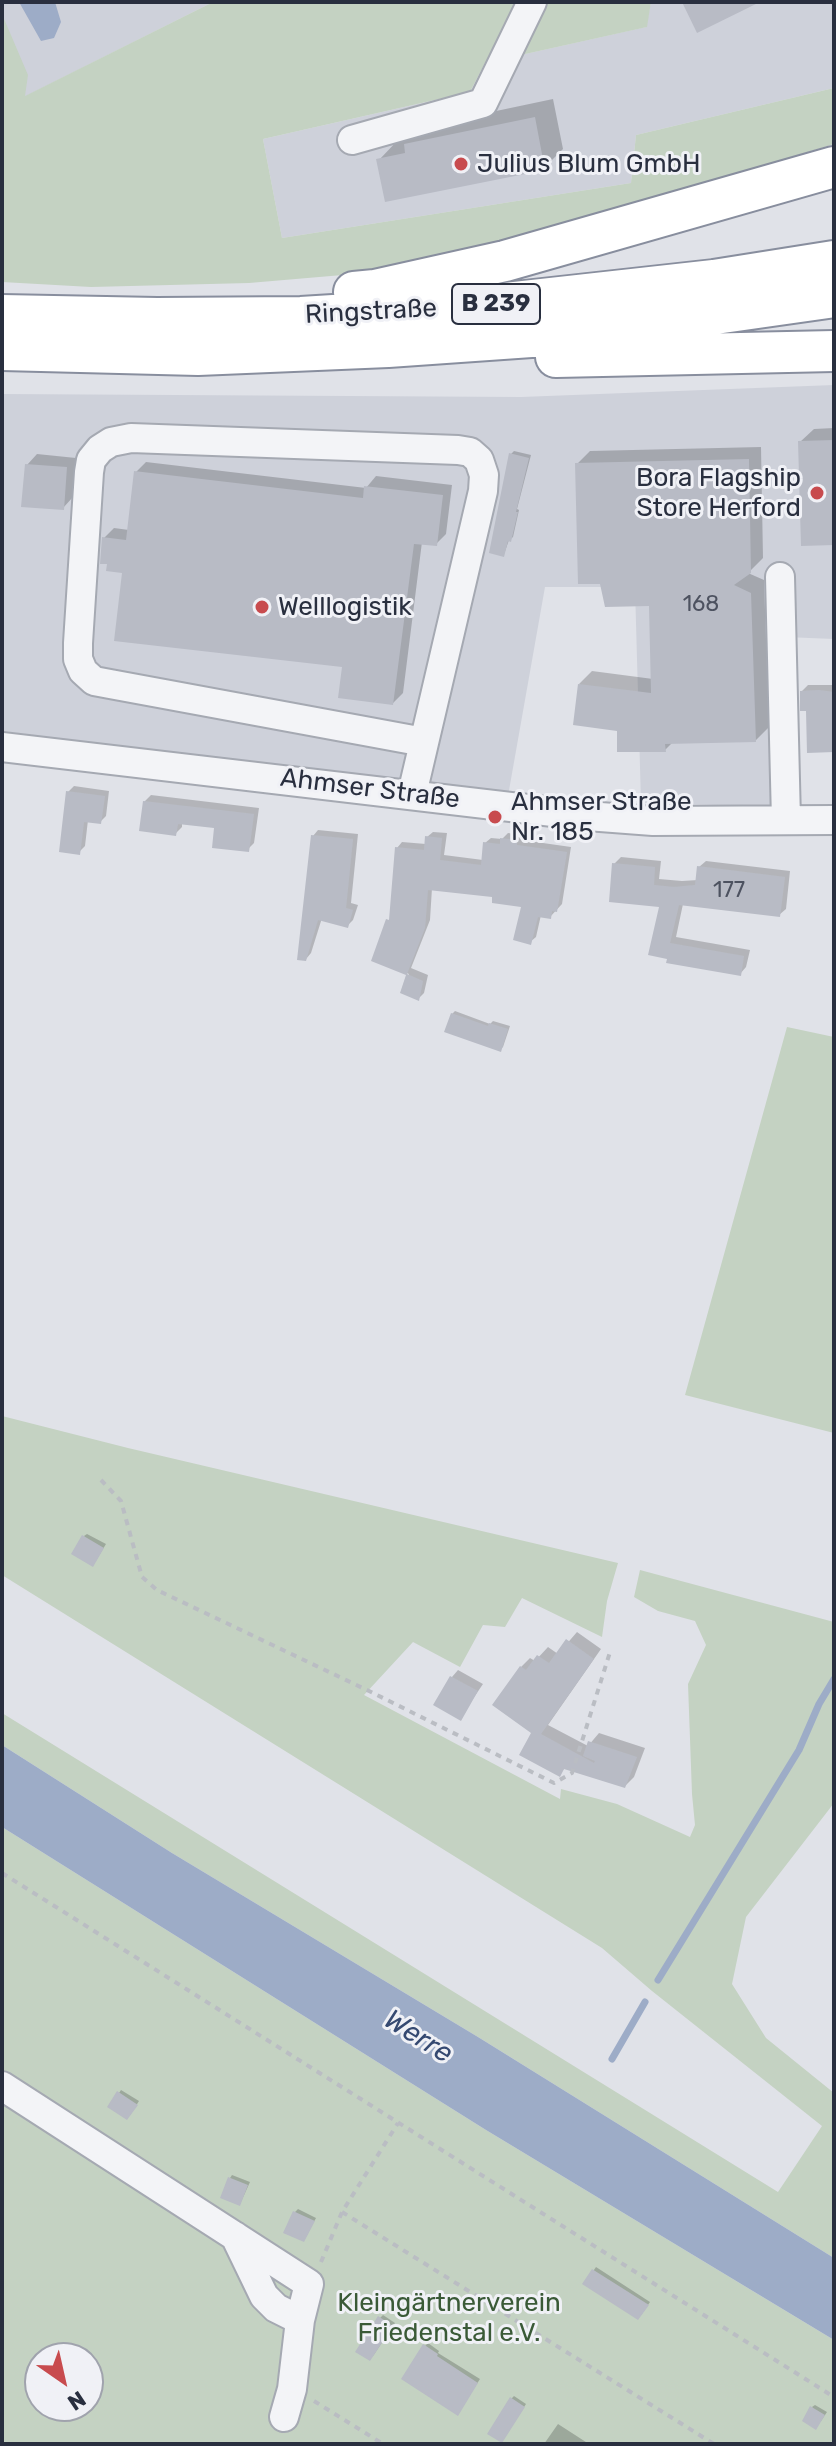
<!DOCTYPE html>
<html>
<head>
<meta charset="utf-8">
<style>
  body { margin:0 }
  #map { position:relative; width:836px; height:2446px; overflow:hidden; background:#e0e2e8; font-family:Rubik,sans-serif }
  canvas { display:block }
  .frame { position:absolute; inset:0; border:4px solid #292f3f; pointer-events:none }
  .north { position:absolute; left:24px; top:2342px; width:80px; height:80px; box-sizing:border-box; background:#f0f1f6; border:2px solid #a0a3ad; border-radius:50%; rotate:146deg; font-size:22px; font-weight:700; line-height:32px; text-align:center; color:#292f3f }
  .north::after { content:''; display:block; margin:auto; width:28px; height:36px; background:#c84b4e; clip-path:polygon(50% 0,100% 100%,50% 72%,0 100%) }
</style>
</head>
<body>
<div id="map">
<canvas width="836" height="2446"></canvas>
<div class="frame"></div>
<div class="north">N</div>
</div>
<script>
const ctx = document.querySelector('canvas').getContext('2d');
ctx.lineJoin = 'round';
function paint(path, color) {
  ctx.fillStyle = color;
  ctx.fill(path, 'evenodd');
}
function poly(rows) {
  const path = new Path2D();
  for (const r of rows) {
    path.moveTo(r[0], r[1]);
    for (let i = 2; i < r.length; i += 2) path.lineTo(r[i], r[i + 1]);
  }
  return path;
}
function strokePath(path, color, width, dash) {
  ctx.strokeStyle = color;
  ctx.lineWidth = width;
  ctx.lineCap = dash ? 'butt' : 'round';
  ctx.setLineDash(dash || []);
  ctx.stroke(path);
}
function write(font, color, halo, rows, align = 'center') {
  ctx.font = font + ' Rubik,sans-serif';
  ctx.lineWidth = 6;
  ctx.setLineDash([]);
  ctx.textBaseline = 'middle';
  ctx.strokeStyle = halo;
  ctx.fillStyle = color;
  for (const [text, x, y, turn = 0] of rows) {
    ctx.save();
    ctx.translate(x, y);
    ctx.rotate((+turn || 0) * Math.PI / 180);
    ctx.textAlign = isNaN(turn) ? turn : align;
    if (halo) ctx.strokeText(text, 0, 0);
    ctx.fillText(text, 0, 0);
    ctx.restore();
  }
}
paint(poly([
  [2,2,213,2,24,97,2,57],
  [651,2,834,2,834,88,636,135,631,183,282,238,263,139,470,92,485,63,646,27],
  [834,385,834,639,785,637,788,807,641,803,635,587,545,587,508,796,2,731,2,394,521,397]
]), '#ced1da');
paint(poly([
  [213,2,651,2,647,27,485,63,470,92,263,139,282,238,631,183,636,135,834,88,834,144,591,218,366,273,249,283,91,287,2,282,2,14,28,75,25,96],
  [787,1027,834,1037,834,1433,685,1395],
  [2,1416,128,1448,618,1563,607,1601,602,1637,522,1598,505,1627,483,1625,460,1667,413,1642,364,1695,560,1799,561,1789,617,1804,690,1837,695,1825,692,1794,688,1684,706,1645,695,1621,658,1611,634,1597,640,1570,834,1622,834,1803,746,1917,732,1984,766,2038,834,2093,834,2258,478,2037,172,1853,2,1745,2,1713,778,2192,822,2126,652,1991,602,1948,2,1575],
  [2,1827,486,2130,834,2340,834,2444,2,2444],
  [40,2358,88,2358,88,2406,40,2406]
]), '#c4d2c2');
paint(poly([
  [19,2,55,2,61,22,54,38,41,41],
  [2,1745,172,1853,478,2037,834,2258,834,2340,486,2130,2,1827]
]), '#9dacc7');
paint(poly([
  [553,99,563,149,544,168,379,160,398,140,413,137,425,126],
  [834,428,834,543,800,442,814,429],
  [761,447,763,558,748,573,764,580,769,727,756,740,673,742,665,750,619,729,579,684,592,671,653,679,651,604,577,464,590,451],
  [514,451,531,455,517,509,519,510,513,537,509,540,504,554,511,454],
  [37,454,76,458,73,497,63,508,27,465],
  [146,462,366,488,376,476,452,485,446,534,436,544,422,542,403,693,393,703,344,666,124,571,104,538,114,528,129,530,136,472],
  [808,685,834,685,834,750,808,709,802,691],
  [74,786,109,791,106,816,100,822,88,820,85,846,79,852,68,792],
  [151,795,259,808,254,843,248,849,216,826,182,822,182,827,175,834,144,802],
  [318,830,358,834,351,903,358,905,353,920,347,926,322,918,311,953,306,959,313,836],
  [433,832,447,833,444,855,483,860,485,843,491,838,502,839,508,833,522,835,522,840,571,847,562,904,550,917,541,915,536,937,530,942,524,905,494,896,432,888,430,920,411,968,428,975,424,993,418,999,402,992,409,974,373,960,391,918,397,848,402,842,426,844,427,837],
  [621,857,661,861,659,879,682,881,698,880,699,867,706,861,790,871,786,909,779,915,683,904,676,937,750,950,746,967,740,974,668,961,661,905,614,864],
  [455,1011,490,1024,493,1021,510,1026,503,1047,500,1050,452,1014],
  [87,1534,106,1544,95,1562,84,1536],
  [577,1632,601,1649,548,1725,588,1746,599,1733,645,1748,634,1777,625,1786,566,1767,559,1774,534,1732,521,1667,530,1658,535,1661,548,1647,558,1654],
  [458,1670,483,1684,460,1718,452,1677],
  [121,2090,139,2101,130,2115,119,2093],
  [232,2175,250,2182,240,2204,230,2178],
  [298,2209,316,2218,304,2240,295,2212],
  [596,2267,650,2302,641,2315,585,2283],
  [383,2315,395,2323,373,2356,380,2318],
  [428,2343,439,2351,438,2353,480,2379,460,2410,425,2346],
  [514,2396,526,2404,504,2438,511,2399],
  [815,2405,827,2412,821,2421,812,2407],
  [558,2424,589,2444,544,2444]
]), '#0003');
strokePath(poly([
  [658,1980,799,1750,819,1704,834,1679],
  [612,2059,645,2002]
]), '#9dacc7', 7);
paint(poly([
  [682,2,760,2,697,33],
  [535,117,545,170,385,202,376,159,405,153,404,144],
  [834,440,834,545,801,546,798,441],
  [509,453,529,458,516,512,518,512,511,542,508,541,504,557,489,553],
  [749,459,751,573,734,585,751,593,756,742,665,744,666,752,617,752,617,731,573,725,578,684,651,693,649,606,605,607,600,584,578,584,575,463],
  [25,464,67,467,64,510,21,507],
  [134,471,363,498,364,486,443,495,437,546,414,544,393,705,338,698,342,667,114,641,122,573,106,571,107,564,100,564,102,537,126,540],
  [819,690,834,692,834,752,807,753,806,711,800,711,800,691],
  [66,791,105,796,101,824,84,822,80,855,59,852],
  [143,801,254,814,249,852,212,848,214,828,178,824,176,836,139,831],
  [311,835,353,839,346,908,353,910,348,928,318,920,306,961,297,960],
  [425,836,442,838,440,860,481,865,483,842,500,844,500,838,517,840,517,845,567,852,557,912,552,911,551,919,538,917,531,945,513,940,521,907,492,903,492,897,428,890,425,928,407,974,423,981,419,1001,400,993,406,975,371,961,386,919,389,920,395,847,424,850],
  [612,863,655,867,654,885,674,887,695,885,697,866,785,877,780,917,679,905,670,943,744,956,741,976,666,963,667,959,648,955,659,907,609,902],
  [451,1013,488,1026,489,1023,508,1029,501,1052,444,1032],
  [82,1535,104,1548,93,1567,71,1554],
  [566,1639,594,1659,541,1734,594,1763,595,1761,583,1756,588,1741,637,1757,625,1788,564,1769,560,1777,519,1755,531,1733,492,1705,520,1666,526,1670,537,1655,549,1663],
  [450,1676,478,1691,461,1721,433,1705],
  [117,2091,138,2105,127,2120,107,2107],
  [228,2177,248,2185,240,2206,220,2198],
  [293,2211,315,2221,304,2242,283,2233],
  [592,2269,649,2305,638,2320,582,2284],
  [378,2316,393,2326,370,2361,355,2352],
  [423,2344,438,2354,437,2356,478,2383,458,2416,401,2379],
  [510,2397,525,2407,502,2443,487,2434],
  [810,2406,825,2415,816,2430,802,2421]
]), '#b8bbc5');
const minor = poly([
  [352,140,483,103,532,2],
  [780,577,786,820],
  [2,747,587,816,653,821,834,820],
  [412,794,483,491,484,475,479,460,470,452,458,450,131,438,111,442,100,449,91,460,89,472,78,643,78,659,83,671,94,681,110,684,424,742],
  [2,2086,309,2284,300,2320,292,2389,284,2417],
  [235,2236,264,2296,276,2308,300,2320]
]);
const highway = poly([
  [354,292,375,290,505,261,834,167],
  [2,315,157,318,301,317,479,306,714,280,834,261],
  [2,350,198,355,388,347,574,334,834,297],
  [556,357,834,351]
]);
strokePath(minor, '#a5a9b2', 32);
strokePath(highway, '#888e9e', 44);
strokePath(poly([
  [101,1480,121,1501,142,1577,157,1590,369,1691,554,1783,572,1773,611,1649],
  [2,1873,834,2397],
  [342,2212,714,2444],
  [321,2262,342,2212,398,2123],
  [314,2401,383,2444]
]), '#babdc3', 4, [6, 6]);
strokePath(minor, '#f3f4f7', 28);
strokePath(highway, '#fff', 40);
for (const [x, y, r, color] of [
  [461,164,8,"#c84b4e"],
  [817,493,8,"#c84b4e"],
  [262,607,8,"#c84b4e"],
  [495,817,8,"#c84b4e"]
]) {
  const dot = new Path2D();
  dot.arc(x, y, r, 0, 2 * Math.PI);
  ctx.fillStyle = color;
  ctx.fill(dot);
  strokePath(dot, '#f0f1f6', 3);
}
write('22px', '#4d5260', null, [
  ["168",701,605],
  ["177",729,891]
]);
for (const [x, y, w] of [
  [496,304,88]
]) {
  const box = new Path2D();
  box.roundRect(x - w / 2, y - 20, w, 40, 6);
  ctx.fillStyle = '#f0f1f6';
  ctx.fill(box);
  strokePath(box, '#292f3f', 2);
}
write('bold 24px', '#292f3f', null, [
  ["B 239",496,304]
]);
write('26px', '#292f3f', '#f0f1f6', [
  ["Julius Blum GmbH",477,164],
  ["Bora Flagship",801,478,"right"],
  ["Store Herford",801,508,"right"],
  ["Welllogistik",278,607],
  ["Ahmser Straße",511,802],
  ["Nr. 185",511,832]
], 'left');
write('26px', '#292f3f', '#f0f1f6', [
  ["Ringstraße",371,312,-3],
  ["Ahmser Straße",370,789,7]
]);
write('26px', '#3a5a37', '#f0f1f6', [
  ["Kleingärtnerverein",449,2303],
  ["Friedenstal e.V.",449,2333]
]);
write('italic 28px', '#354971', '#f0f1f6', [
  ["Werre",418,2037,32]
]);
</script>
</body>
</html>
